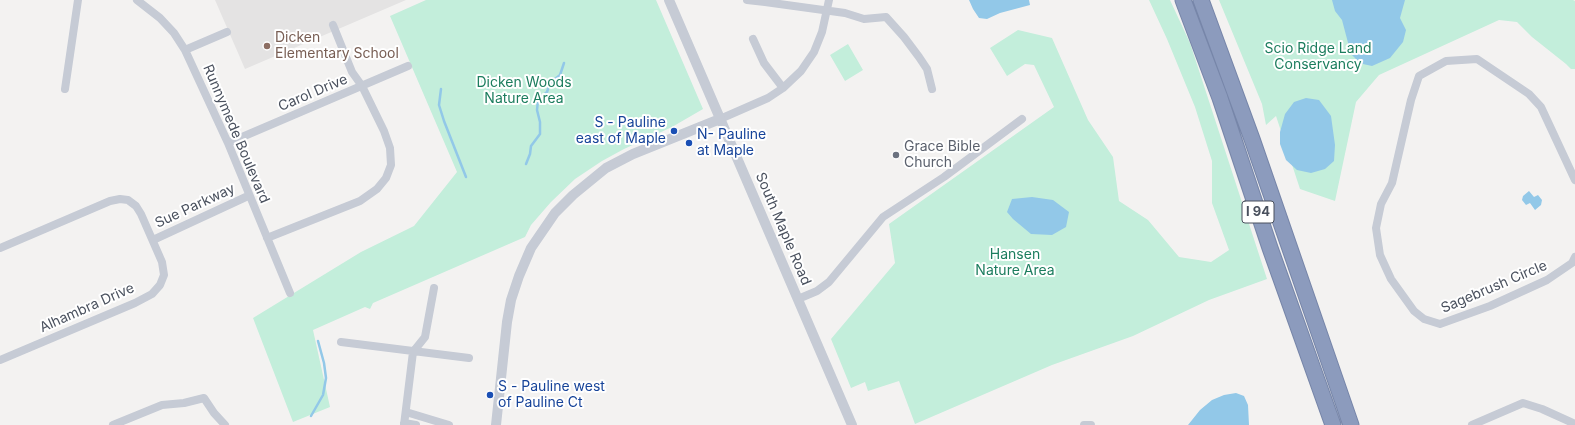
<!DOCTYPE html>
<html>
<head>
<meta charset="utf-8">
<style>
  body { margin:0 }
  canvas { display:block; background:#f3f2f1 }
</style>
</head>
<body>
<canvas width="1575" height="425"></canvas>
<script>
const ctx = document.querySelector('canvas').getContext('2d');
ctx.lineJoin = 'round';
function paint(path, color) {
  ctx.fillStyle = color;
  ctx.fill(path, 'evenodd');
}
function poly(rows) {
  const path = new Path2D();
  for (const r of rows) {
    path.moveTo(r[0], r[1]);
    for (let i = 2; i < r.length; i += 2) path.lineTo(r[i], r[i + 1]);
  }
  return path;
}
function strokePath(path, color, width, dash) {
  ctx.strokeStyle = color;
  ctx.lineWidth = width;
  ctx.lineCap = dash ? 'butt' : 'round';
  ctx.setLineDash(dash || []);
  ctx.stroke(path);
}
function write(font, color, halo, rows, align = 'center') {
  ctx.font = font + ' Inter,sans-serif';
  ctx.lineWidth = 4;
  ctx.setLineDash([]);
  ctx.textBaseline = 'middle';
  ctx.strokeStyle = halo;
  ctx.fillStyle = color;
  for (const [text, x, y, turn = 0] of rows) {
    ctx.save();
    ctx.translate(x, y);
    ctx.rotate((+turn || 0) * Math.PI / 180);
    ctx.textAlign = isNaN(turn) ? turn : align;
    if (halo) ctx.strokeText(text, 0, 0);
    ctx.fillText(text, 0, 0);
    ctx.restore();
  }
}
paint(poly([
  [215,0,406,0,245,69]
]), '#e4e3e3');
paint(poly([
  [426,0,656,0,703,109,672,127,624,149,602,161,575,179,551,202,531,225,525,237,373,303,370,309,365,307,313,330,330,407,293,422,253,318,361,252,414,226,457,172,390,16],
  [1149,0,1170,0,1190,43,1267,279,1209,300,1133,336,1052,365,915,424,899,381,868,391,865,382,851,388,831,339,895,263,889,224,1054,107,1034,65,1025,64,1007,76,990,48,1018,30,1052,38,1088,120,1113,157,1119,201,1148,220,1179,257,1211,262,1229,250,1212,203,1212,161,1195,107,1167,39],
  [1219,0,1573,0,1575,1,1575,69,1571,69,1566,64,1532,37,1517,22,1499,20,1379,75,1356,102,1335,201,1300,189,1276,116,1266,125,1262,104],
  [848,44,863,70,845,81,830,55]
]), '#c3eedb');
paint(poly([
  [969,0,1029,0,1030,5,1000,13,987,19,979,18,973,9],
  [1332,0,1405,0,1400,18,1406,30,1403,42,1390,58,1372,66,1363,64,1357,60,1351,54,1342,20,1335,11],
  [1306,98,1319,100,1331,116,1335,145,1334,161,1325,169,1311,173,1297,170,1286,160,1280,144,1280,132,1285,114,1294,102],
  [1529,191,1534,197,1538,195,1542,200,1541,205,1535,210,1530,203,1526,205,1522,200,1523,196],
  [1032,197,1053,200,1069,212,1066,227,1052,235,1031,234,1013,219,1007,212,1012,199],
  [1236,393,1244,396,1248,405,1249,425,1188,425,1200,410,1212,400,1224,395]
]), '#92c8e8');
strokePath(poly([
  [441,89,439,105,444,121,466,177],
  [526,164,530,154,531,146,540,134,540,122,537,110,538,100,547,92,550,83,560,75,564,63],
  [311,416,323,395,326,378,324,363,318,341]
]), '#92c8e8', 2.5);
const motorway = poly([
  [1183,0,1220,98,1270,248,1333,425],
  [1201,0,1252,139,1351,425]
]);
strokePath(motorway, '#7786a9', 17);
strokePath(poly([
  [137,0,160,18,174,33,185,50,228,143,290,293],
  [747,0,765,2],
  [765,0,765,2,845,13,864,19,886,17,904,37,919,57,927,69,932,89],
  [753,39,764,63,783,88],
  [185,50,227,32],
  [65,89,78,0],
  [720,119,768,98,783,88,801,71,814,52,822,32,829,0],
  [228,143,408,66],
  [1575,180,1541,107,1529,94,1477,59,1446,61,1419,76,1411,100,1392,183,1381,204,1376,228,1380,255,1391,279,1414,311,1424,319,1440,324,1490,306,1547,280,1572,263,1575,257],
  [267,238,360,201,377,189,386,178,391,165,390,148,384,131,362,86,352,72,333,25],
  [153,240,248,196],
  [0,248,110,201,120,199,128,200,136,206,141,214,162,262,164,275,160,285,152,294,135,303,0,360],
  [798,299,817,291,829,282,883,217,944,177,1022,119],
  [341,342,469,358],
  [406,412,449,425],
  [404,423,416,425],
  [113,425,162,405,184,403,204,398,214,413,225,425],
  [404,425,413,352,425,337,434,288],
  [1084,425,1091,425],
  [1472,425,1523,403,1542,409,1575,424]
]), '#c6cbd5', 8);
strokePath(poly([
  [669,0,852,425],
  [496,425,507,322,511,300,519,276,531,248,555,213,573,195,606,168,633,154,720,119]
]), '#c6cbd5', 10);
strokePath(motorway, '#8c9bbd', 15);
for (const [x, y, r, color] of [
  [267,46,4,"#8d6e63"],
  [674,131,4,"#1a4fb4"],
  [689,143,4,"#1a4fb4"],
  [896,155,4,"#6b7280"],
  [490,395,4,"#1a4fb4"]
]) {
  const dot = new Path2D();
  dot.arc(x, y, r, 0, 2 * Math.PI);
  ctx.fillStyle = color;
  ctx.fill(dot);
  strokePath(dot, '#fff', 1.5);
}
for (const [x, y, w] of [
  [1258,212,32]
]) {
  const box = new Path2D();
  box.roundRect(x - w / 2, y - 11, w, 22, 3);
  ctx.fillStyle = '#fff';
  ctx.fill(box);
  strokePath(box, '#4a515e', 1);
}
write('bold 13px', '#4a515e', null, [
  ["I 94",1258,212]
]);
write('14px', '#785e54', '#fff', [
  ["Dicken",275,38],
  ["Elementary School",275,54]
], 'left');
write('14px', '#1c7d5e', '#fff', [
  ["Scio Ridge Land",1318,49],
  ["Conservancy",1318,65],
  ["Dicken Woods",524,83],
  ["Nature Area",524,99],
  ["Hansen",1015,255],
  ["Nature Area",1015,271]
]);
write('14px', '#4a515e', '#fff', [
  ["Carol Drive",313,93,-23],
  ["Runnymede Boulevard",236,134,67],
  ["Sue Parkway",195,206,-25],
  ["South Maple Road",783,229,67],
  ["Sagebrush Circle",1494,287,-23],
  ["Alhambra Drive",87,308,-24]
]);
write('14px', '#164399', '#fff', [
  ["S - Pauline",666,123,"right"],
  ["east of Maple",666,139,"right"],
  ["N- Pauline",697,135],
  ["at Maple",697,151],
  ["S - Pauline west",498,387],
  ["of Pauline Ct",498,403]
], 'left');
write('14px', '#5b616d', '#fff', [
  ["Grace Bible",904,147],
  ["Church",904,163]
], 'left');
</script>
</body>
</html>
